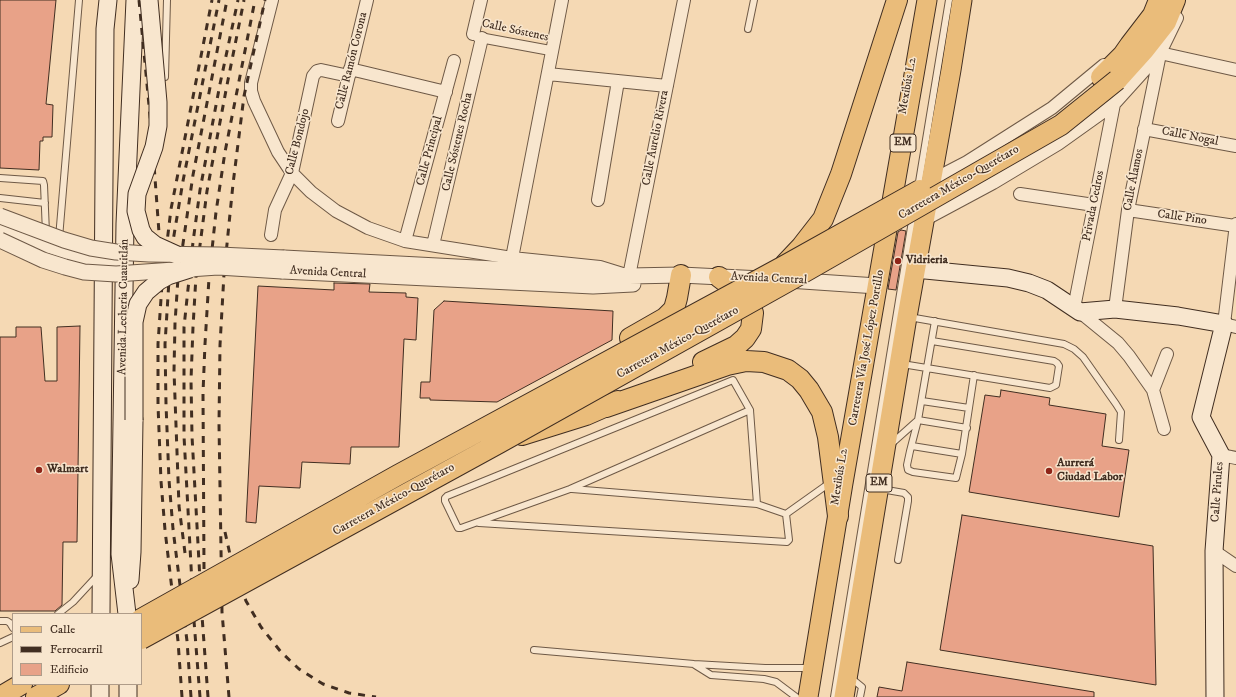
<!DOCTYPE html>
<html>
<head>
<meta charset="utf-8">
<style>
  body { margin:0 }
  #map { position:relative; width:1236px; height:697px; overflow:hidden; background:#f5d9b4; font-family:"IM FELL DW Pica",serif }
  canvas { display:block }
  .legend { position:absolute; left:12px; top:613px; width:130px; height:72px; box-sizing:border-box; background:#f8e6ce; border:1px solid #af9c89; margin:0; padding:5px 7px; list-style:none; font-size:12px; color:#412e21 }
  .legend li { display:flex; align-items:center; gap:8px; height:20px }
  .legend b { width:20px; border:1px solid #af9c89 }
</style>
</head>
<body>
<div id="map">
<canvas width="1236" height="697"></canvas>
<ul class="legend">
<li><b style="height:5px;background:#eabc7a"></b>Calle</li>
<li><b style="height:5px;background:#412e21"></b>Ferrocarril</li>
<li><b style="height:11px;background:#e8a288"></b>Edificio</li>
</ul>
</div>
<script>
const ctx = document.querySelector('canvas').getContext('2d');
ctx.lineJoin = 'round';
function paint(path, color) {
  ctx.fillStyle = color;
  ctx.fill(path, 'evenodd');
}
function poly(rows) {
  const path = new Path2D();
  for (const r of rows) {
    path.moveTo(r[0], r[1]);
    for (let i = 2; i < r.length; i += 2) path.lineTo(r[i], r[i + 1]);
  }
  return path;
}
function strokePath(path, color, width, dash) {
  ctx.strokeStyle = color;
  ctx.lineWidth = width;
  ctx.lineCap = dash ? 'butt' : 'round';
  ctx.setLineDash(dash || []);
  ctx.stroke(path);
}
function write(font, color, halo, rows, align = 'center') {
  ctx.font = font + ' "IM FELL DW Pica",serif';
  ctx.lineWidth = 3;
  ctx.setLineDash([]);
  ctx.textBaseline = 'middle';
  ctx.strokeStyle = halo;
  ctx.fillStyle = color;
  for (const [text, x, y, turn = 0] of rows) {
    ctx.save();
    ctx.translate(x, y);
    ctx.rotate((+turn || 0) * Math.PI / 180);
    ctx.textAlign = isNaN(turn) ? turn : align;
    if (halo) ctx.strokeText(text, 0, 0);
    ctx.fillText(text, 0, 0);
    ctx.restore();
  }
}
const building = poly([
  [0,0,56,0,46,104,53,105,52,137,43,137,43,141,40,141,39,170,0,168,0,0],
  [901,230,906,231,896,290,888,289,898,232,901,230],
  [334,283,370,284,369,292,406,293,406,297,418,298,416,340,404,339,399,447,351,447,350,464,302,462,300,488,259,486,256,523,246,522,258,286,334,290,334,283],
  [444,301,613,311,612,340,497,402,430,400,430,398,420,398,421,382,430,382,434,310,444,301],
  [80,326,77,542,63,542,62,605,55,611,0,611,0,337,16,337,16,327,41,327,45,381,57,381,57,327,80,326],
  [1001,390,1050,398,1049,405,1106,414,1102,446,1129,450,1119,517,969,492,985,395,1000,397,1001,390],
  [962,515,1153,546,1156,685,940,650,962,515],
  [907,662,1094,692,1094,697,877,697,879,687,902,691,907,662]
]);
paint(building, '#e8a288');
strokePath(building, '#412e21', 1);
const service = poly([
  [748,29,754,0],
  [165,77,167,0],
  [0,178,43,181,44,185,46,233],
  [918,188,949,0],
  [0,198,45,203],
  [59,238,79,0],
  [909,317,1064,344,1074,349,1083,357,1116,404,1121,412,1119,440],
  [935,321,918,420,910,451,907,465,908,470,913,472,956,478,962,454,974,375],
  [902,364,1050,388,1056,385,1059,366,1057,363,1054,361,932,341],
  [922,401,969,408],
  [750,410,570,489,461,528,458,528,457,526,445,501,445,498,447,496,733,380,750,410,757,504,786,514,831,482],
  [890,445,918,420,967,428],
  [912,446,962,454],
  [572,489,757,504],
  [881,489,904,493,908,497,908,501,898,560],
  [479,523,787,542,789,540,786,514],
  [58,614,73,602,98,575],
  [0,621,7,621,10,623,13,628],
  [0,643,13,637],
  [534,650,694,664,765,668,811,668],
  [695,665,711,675,764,679,776,682,796,697],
  [851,678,862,687,860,697],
  [834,697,913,215]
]);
const pedestrian = poly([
  [477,37,553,51]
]);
const minor = poly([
  [272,0,251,83,251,91,254,101,278,152,292,173,311,192,336,211,368,228,405,241,512,258,600,267,629,276,684,0],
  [473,34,481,0],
  [1154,50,1160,53,1236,70],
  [350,69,446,92],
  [548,74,667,86],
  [338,121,367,0],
  [1144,129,1236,146],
  [931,178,940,176,967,162,1052,108,1104,65],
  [1020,194,1094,205],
  [598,200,618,81],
  [1128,210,1236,226],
  [924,220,993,183,1058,144,1114,104,1160,53,1177,18],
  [1236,224,1224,324,1236,327],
  [271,235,275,210,292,173,313,76,317,71,321,70,349,76],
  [405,241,454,61],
  [433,245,482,38],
  [512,258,562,0],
  [1074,308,1114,104],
  [1115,309,1128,210,1160,54],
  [1080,312,1118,343,1129,356,1153,390,1164,429],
  [1153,390,1167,354],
  [1221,455,1236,458],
  [1214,551,1236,566]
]);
const tertiary = poly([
  [0,229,103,264,124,265],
  [284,258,629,276,681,275,762,279],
  [282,271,593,286,633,284],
  [788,280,877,286]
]);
const secondary = poly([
  [915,269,1008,278,1029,283,1047,290,1080,312,1115,309,1178,316,1224,324,1201,417,1203,421,1221,455,1214,551,1215,697],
  [130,580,132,552,134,420],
  [101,614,105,29,108,0],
  [127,614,120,554,125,224,135,0],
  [128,684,128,697],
  [100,697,100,684]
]);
const primary = poly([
  [808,697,843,483,927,0],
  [844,697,907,317,951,70,962,0]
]);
const trunk = poly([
  [1101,77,1123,55,1130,45,1153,15,1159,0],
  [1117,80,1144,50,1166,22,1175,0],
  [785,264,802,246,823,219,841,174,897,0],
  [630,338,665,318,674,309,677,298,681,275],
  [703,362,736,346,745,338,751,329,753,313,749,302,740,293,719,277],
  [606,407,727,365,746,361,764,362,788,370,800,379,809,390,822,412,828,437,838,516],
  [522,435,586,415,618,401],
  [0,697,22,684],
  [36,697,59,684]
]);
strokePath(service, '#6e5946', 8);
strokePath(pedestrian, '#6e5946', 11);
strokePath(minor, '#6e5946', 14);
strokePath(tertiary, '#6e5946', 17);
strokePath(secondary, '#412e21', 19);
strokePath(primary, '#412e21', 21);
strokePath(trunk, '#412e21', 22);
strokePath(service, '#f8e6ce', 6);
strokePath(pedestrian, '#f8e6ce', 9);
strokePath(minor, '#f8e6ce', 12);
strokePath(tertiary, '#f8e6ce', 15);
strokePath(secondary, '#f8e6ce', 17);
strokePath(primary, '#eabc7a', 19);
strokePath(trunk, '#eabc7a', 20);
strokePath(poly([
  [139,0,152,137,161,260],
  [225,532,231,559,246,601,261,627,281,652,299,669,323,684,349,693,376,697],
  [185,553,179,506,174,371,175,323,178,278,193,175,227,0],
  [204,569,203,393,205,344,209,278,216,212,225,152,255,0],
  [182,697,178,641,165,530,161,481,158,405,158,344,162,284,171,209,212,0],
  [191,697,187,641,173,529,169,480,166,404,165,344,169,280,173,241,183,181,219,0],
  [200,697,194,621,184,436,184,327,193,242,200,190,220,84,238,0],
  [208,697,202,616,192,436,191,380,193,327,196,276,207,191,227,85,244,0],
  [229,697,222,612,219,424,220,345,224,274,233,184,244,96,265,0]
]), '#412e21', 3, [7, 7]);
const tertiaryBridge = poly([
  [0,216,64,240,91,248,116,252,149,254,219,255,284,258],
  [0,240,43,260,65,267,84,272,116,274,218,267,282,271]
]);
const secondaryBridge = poly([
  [149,0,158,102,158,126,154,147,137,194,136,211,141,230,145,237,155,245,177,255],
  [134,420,134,322,138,304,146,292,159,281,168,276,190,269]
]);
const trunkBridge = poly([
  [141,619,398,475,784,266,920,190],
  [141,639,499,443,794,278,1061,125,1117,80]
]);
strokePath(tertiaryBridge, '#6e5946', 17, []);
strokePath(secondaryBridge, '#412e21', 19, []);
strokePath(trunkBridge, '#412e21', 22, []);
strokePath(tertiaryBridge, '#f8e6ce', 15);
strokePath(secondaryBridge, '#f8e6ce', 17);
strokePath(trunkBridge, '#eabc7a', 20);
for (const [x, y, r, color] of [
  [898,261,4,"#8f2418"],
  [39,470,4,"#8f2418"],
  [1049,471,4,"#8f2418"]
]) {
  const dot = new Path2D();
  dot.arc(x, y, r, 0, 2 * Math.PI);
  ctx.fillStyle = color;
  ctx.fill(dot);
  strokePath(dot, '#f8e6ce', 1.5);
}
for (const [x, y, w] of [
  [903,143,26],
  [879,483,26]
]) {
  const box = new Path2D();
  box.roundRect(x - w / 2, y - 9, w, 18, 3);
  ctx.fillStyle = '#f8e6ce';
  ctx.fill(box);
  strokePath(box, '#412e21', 1);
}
write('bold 11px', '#412e21', null, [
  ["EM",903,143],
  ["EM",879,483]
]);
write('12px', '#412e21', '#f8e6ce', [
  ["Calle Sóstenes",515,31,12],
  ["Calle Ramón Corona",352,61,-76],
  ["Mexibús L2",908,86,-80],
  ["Calle Nogal",1190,137,11],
  ["Calle Aurelio Rivera",656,138,-79],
  ["Calle Bondojo",298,142,-76],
  ["Calle Sóstenes Rocha",458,142,-77],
  ["Calle Principal",430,151,-75],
  ["Calle Álamos",1134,180,-79],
  ["Carretera México-Querétaro",959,183,-30],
  ["Privada Cedros",1094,206,-79],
  ["Calle Pino",1182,218,8],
  ["Avenida Central",328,273,3],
  ["Avenida Central",769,279,3],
  ["Avenida Lecheria Cuautitlán",124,307,-89],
  ["Carretera México-Querétaro",678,343,-29],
  ["Carretera Vía José López Portillo",867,348,-80],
  ["Mexibús L2",840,477,-81],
  ["Calle Pirules",1218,492,-86],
  ["Carretera México-Querétaro",394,500,-29]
]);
write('bold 12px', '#412e21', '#f8e6ce', [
  ["Vidrieria",906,261],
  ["Aurrerá",1057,464],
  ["Ciudad Labor",1057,478],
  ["Walmart",47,470]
], 'left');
</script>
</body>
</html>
